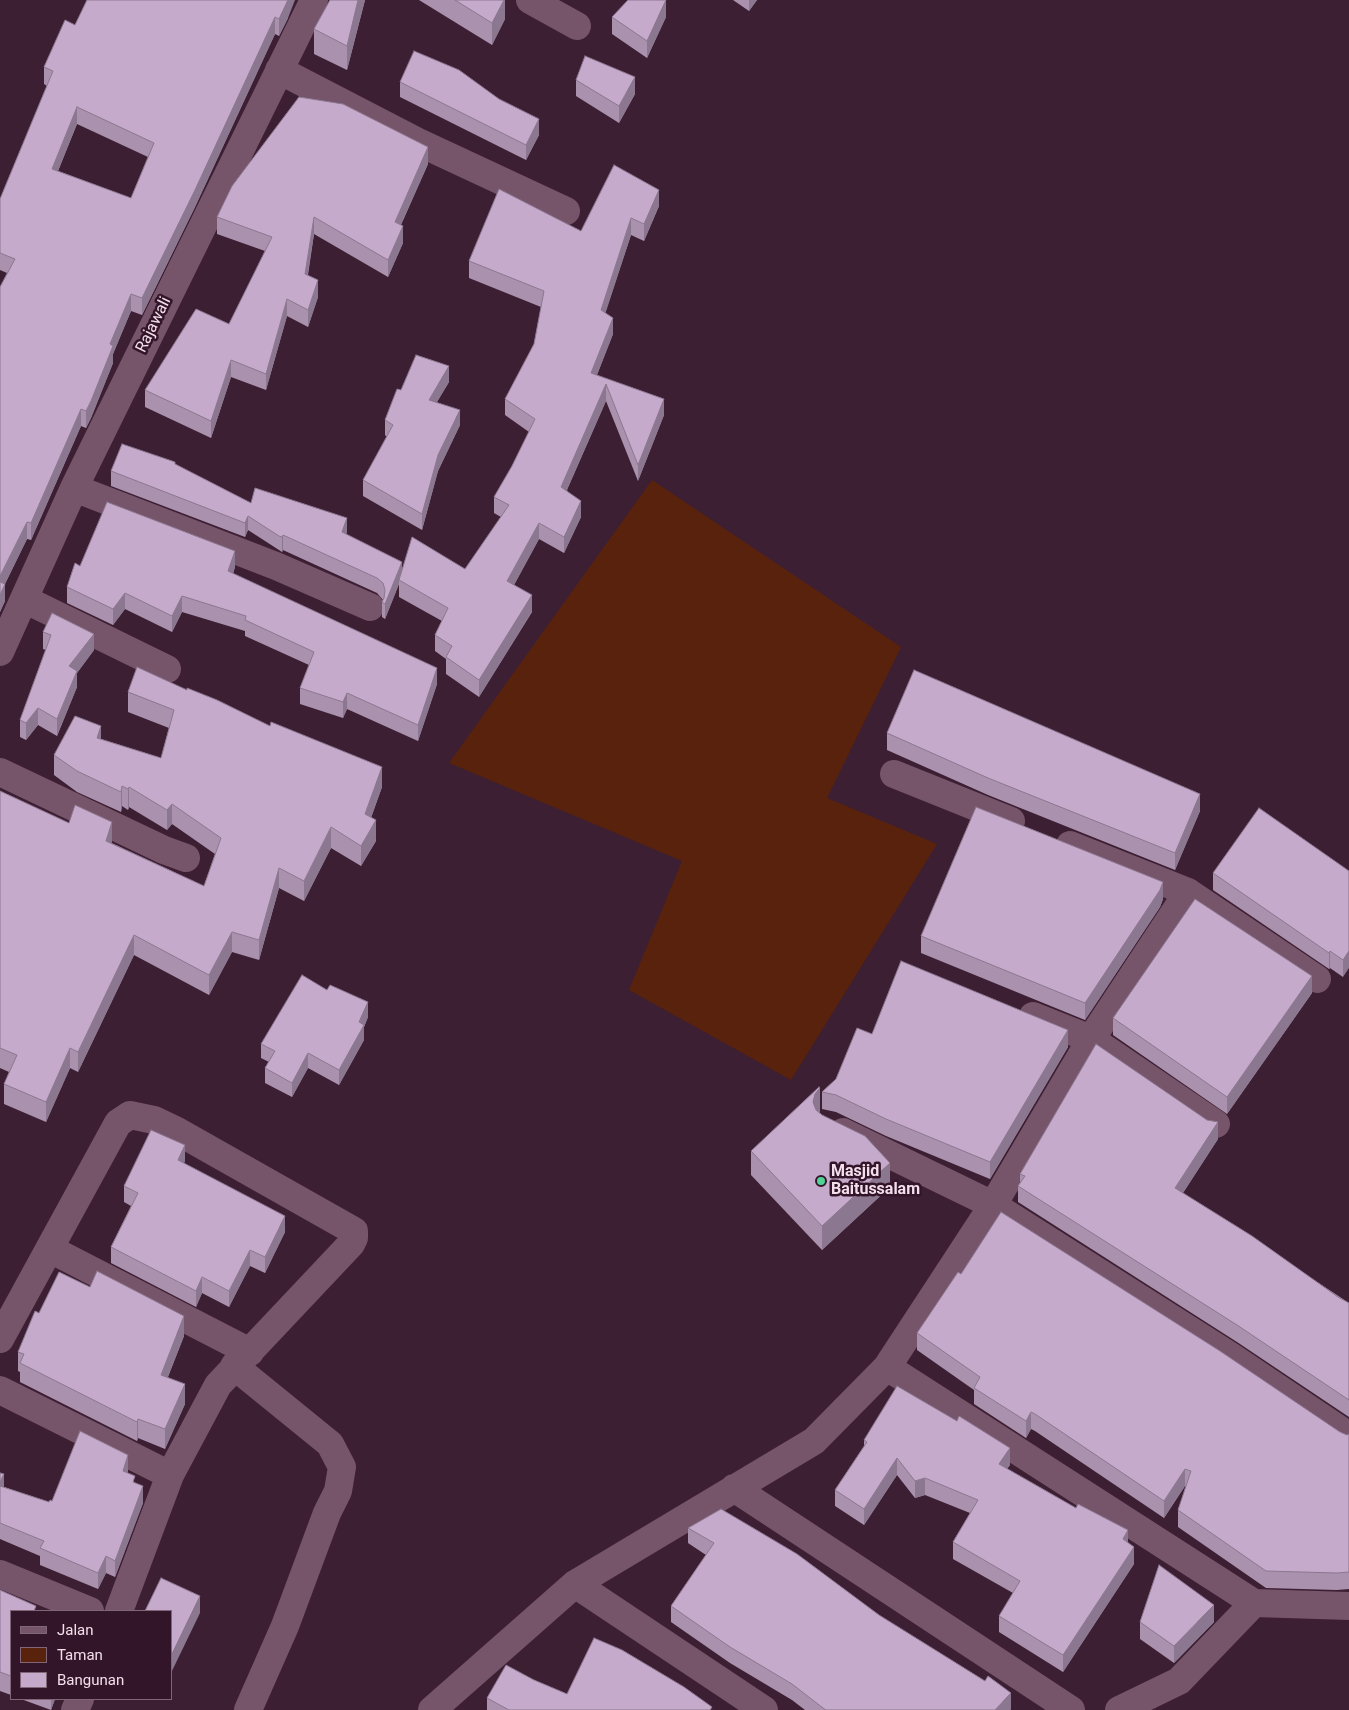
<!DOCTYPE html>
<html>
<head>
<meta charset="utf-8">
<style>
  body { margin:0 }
  #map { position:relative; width:1349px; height:1710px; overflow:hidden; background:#3d1f33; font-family:Roboto,sans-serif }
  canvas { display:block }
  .legend { position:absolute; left:10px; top:1610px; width:162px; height:90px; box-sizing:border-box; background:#321529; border:1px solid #806677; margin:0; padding:6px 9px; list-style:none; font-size:15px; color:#f4dfec }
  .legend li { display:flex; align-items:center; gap:10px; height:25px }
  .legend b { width:25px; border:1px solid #806677 }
</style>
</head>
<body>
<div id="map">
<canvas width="1349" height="1710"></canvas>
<ul class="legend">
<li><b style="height:6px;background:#76546a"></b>Jalan</li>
<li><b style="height:14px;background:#58220d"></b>Taman</li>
<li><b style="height:14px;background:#c6aacc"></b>Bangunan</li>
</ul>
</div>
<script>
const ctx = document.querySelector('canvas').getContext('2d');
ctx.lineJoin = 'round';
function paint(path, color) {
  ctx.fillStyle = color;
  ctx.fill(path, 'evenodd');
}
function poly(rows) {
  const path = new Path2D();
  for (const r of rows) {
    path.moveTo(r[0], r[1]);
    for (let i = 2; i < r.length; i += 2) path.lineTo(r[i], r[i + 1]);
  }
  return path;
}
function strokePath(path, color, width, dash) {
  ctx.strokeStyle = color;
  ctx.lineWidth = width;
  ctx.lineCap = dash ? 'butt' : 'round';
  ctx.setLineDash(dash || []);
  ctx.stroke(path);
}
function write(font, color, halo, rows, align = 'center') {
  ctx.font = font + ' Roboto,sans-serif';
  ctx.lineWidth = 5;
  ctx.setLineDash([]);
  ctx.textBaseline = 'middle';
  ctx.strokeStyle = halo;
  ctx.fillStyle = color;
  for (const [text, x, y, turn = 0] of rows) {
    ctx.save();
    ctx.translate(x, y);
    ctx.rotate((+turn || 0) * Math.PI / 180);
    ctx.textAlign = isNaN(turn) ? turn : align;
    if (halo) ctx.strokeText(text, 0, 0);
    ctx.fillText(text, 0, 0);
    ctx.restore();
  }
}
paint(poly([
  [652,480,901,647,827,798,937,844,791,1080,629,990,682,861,449,763]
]), '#58220d');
strokePath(poly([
  [530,0,577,26],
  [279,70,418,142,566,211],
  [74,488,276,566,370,607],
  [24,599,167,669],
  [0,652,74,488,314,0],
  [0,772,164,850,186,858],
  [894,774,1011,821],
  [1070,845,1188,892,1317,979],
  [1033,1016,1091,1039,1216,1124],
  [843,1132,993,1205,1229,1355,1349,1436],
  [50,1249,250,1352],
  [0,1339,118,1123,130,1115,154,1120,177,1131,354,1231,354,1238,351,1244,218,1385,170,1475,119,1611],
  [234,1366,330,1444,342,1467,338,1491,327,1513,285,1626,248,1710],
  [887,1367,1254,1603,1349,1606],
  [0,1390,170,1475],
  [734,1488,1071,1710],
  [0,1574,90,1611],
  [575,1584,764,1710],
  [75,1710,80,1699],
  [432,1710,575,1584,814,1441,887,1367,993,1205,1091,1039,1188,892],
  [1119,1710,1179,1681,1254,1603]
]), '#76546a', 28);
paint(poly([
  [87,0,288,18,279,36,275,34,195,207,142,315,131,311,113,354,113,363,91,418,86,428,81,426,31,540,27,539,5,584,5,601,0,612,0,287,7,273,0,270,0,199,47,86,44,84,44,67,75,25],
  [77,124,148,157,131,198,58,171],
  [330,0,365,0,347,70,314,54,314,29],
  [419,0,505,0,505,19,492,45],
  [733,0,757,0,749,11],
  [612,17,666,17,647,58,612,34],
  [576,80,635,94,619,123,576,96],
  [400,82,539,135,526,160,400,97],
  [428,164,401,225,403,243,388,277,314,234,308,275,318,297,308,327,287,316,266,390,231,377,211,438,145,407,145,390,229,324,265,251,217,234,217,217],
  [659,206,644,241,631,235,605,313,613,334,597,375,664,415,638,481,606,401,567,490,581,517,564,553,539,539,514,585,532,612,479,697,446,674,446,659,435,651,435,635,442,621,399,597,399,584,385,619,382,617,382,602,383,600,377,593,283,550,282,552,279,550,248,530,245,537,111,486,111,471,175,464,251,503,347,532,346,534,402,569,465,569,501,517,494,513,494,497,512,466,529,432,505,415,505,399,534,344,541,307,469,278,469,261,581,231],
  [449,382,437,402,460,425,438,471,422,530,363,496,363,480,387,437,385,435,385,420,401,390],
  [80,566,235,567,233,574,437,684,418,741,347,709,343,718,300,704,300,688,309,665,245,636,245,631,182,612,172,632,125,609,113,625,67,603,67,587],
  [43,632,94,650,77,673,77,687,57,736,38,725,26,740,20,737,20,720,46,650,43,649],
  [128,692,382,787,371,818,376,841,361,866,331,848,304,901,279,888,259,960,232,952,209,995,134,955,78,1072,70,1068,46,1122,4,1104,4,1084,9,1072,0,1068,0,791,204,886,215,854,172,824,167,830,129,807,128,810,122,806,121,812,77,792,54,775,54,755,101,739,161,758,169,728,128,712],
  [887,733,1200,811,1175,870,988,795,887,750],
  [1349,871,1343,977,1330,968,1329,969,1213,890,1213,873],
  [1163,899,1160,907,1085,1020,921,953,921,936],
  [1312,993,1227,1114,1113,1035,1113,1018],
  [368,1017,364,1027,364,1040,339,1085,308,1068,292,1097,265,1083,265,1068,269,1062,261,1058,261,1044],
  [872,1034,1068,1047,990,1179,886,1136,836,1112,822,1109,822,1092,836,1079],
  [820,1113,890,1187,822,1250,751,1175,751,1151],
  [1218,1139,1183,1193,1349,1303,1349,1417,1237,1342,1018,1202,1018,1186,1020,1183,1020,1174],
  [185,1161,184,1163,285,1232,265,1273,250,1266,229,1307,202,1293,196,1307,111,1263,111,1247,131,1206,124,1202,124,1186],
  [961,1274,1340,1432,1347,1435,1349,1434,1349,1589,1337,1590,1266,1588,1178,1527,1178,1510,1186,1486,1185,1486,1164,1518,1035,1431,1031,1429,1026,1438,974,1404,974,1390,917,1350,917,1333],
  [39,1313,184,1336,168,1377,185,1404,165,1449,138,1438,137,1441,20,1382,20,1372,18,1371,18,1352],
  [864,1440,1010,1465,1007,1469,1128,1542,1134,1564,1063,1672,999,1632,999,1616,1013,1593,953,1559,953,1542,970,1513,925,1495,915,1498,897,1475,864,1525,835,1506,835,1490,864,1446],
  [128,1472,128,1473,135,1483,143,1503,115,1577,106,1573,98,1589,40,1565,40,1556,0,1539,0,1473,4,1487,49,1502],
  [688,1528,879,1615,1011,1709,1010,1710,805,1710,792,1700,730,1663,671,1622,671,1606,706,1555,688,1543],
  [0,1590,36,1611,11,1611,11,1695,0,1691],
  [1140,1622,1214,1622,1174,1663,1140,1639],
  [534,1680,567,1694,712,1710,487,1710,487,1698],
  [21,1699,55,1699,51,1710]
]), '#aa92af');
paint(poly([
  [288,0,295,0,288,18,279,36,279,19],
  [358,0,365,0,347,70,347,46],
  [504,0,505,0,505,19,492,45,492,23],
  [666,0,666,17,647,58,647,41],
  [749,0,757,0,749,11],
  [275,17,275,34,195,207,142,315,142,298],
  [635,77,635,94,619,123,619,106],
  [77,107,77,124,52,186,52,169],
  [539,119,539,135,526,160,526,145],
  [428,147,428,164,395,238,395,222],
  [659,190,659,206,644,241,644,224],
  [314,217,314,234,305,291,305,274],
  [631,218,631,235,601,327,601,310],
  [403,226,403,243,388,277,388,260],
  [318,280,318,297,308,327,308,310],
  [131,294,131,311,113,354,113,363,91,418,86,428,86,411,110,344],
  [287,299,287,316,266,390,266,374],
  [613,318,613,334,591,390,591,373],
  [231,360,231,377,211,438,211,421],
  [449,366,449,382,429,415,429,400],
  [606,384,606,401,561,503,561,487],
  [664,399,664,415,638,481,638,465],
  [81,409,81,426,31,540,31,523],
  [460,410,460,425,438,471,422,530,422,514,438,455],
  [581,501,581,517,564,553,564,537],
  [248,516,248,530,245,537,245,523],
  [347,518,347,532,342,547,342,532],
  [27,522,27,539,0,594,0,576],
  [539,523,539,539,507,598,507,581],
  [283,535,283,550,282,552,282,537],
  [235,551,235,567,228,587,228,571],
  [402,562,402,577,399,580,399,584,385,619,385,604],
  [5,584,5,601,0,612,0,595],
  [125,593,125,609,113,625,113,609],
  [532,595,532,612,479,697,479,680],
  [182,596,182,612,172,632,172,616],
  [94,634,94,650,77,673,77,687,57,736,57,719,69,666],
  [437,668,437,684,418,741,418,725],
  [347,693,347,709,343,718,343,702],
  [38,708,38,725,26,740,26,723],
  [101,726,101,746,97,738],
  [382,767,382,787,365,834,365,814],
  [122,786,122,806,121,812,121,792],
  [129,787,129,807,128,810,128,789],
  [1200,794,1200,811,1175,870,1175,853],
  [172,804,172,824,167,830,167,810],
  [376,820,376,841,361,866,361,846],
  [112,822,112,842,106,861,106,841],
  [331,827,331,848,304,901,304,881],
  [279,868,279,888,259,960,259,940],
  [1163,882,1163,899,1160,907,1085,1020,1085,1003],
  [232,932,232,952,209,995,209,975],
  [134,935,134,955,78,1072,78,1052],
  [1330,951,1330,968,1329,969,1329,953],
  [1349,951,1349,968,1343,977,1343,960],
  [1312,976,1312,993,1227,1114,1227,1097],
  [368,1002,368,1017,364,1027,364,1040,339,1085,339,1070,359,1022],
  [1068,1030,1068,1047,990,1179,990,1162],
  [70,1048,70,1068,46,1122,46,1102],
  [308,1053,308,1068,292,1097,292,1083],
  [820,1088,820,1113,815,1119,813,1102,815,1094],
  [1218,1122,1218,1139,1175,1205,1175,1188],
  [185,1145,185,1161,178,1176,178,1160],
  [890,1163,890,1187,822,1250,822,1226],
  [285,1216,285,1232,265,1273,265,1257],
  [250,1250,250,1266,229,1307,229,1291],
  [202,1277,202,1293,196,1307,196,1291],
  [184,1316,184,1336,161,1394,161,1375],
  [185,1384,185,1404,165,1449,165,1429],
  [1031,1412,1031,1429,1026,1438,1026,1421],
  [138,1419,138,1438,137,1441,137,1422],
  [1010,1448,1010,1465,999,1480,999,1464],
  [128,1455,128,1472,123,1488,123,1471],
  [897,1458,897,1475,864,1525,864,1509],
  [1185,1469,1185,1486,1164,1518,1164,1501],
  [4,1474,4,1491,0,1499,0,1482],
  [925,1478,925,1495,915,1498,915,1481],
  [143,1486,143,1503,115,1577,115,1561],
  [1128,1530,1128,1547,1123,1539],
  [1134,1547,1134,1564,1063,1672,1063,1655],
  [106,1556,106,1573,98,1589,98,1573],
  [200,1596,200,1613,171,1673,171,1656],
  [1214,1605,1214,1622,1174,1663,1174,1646],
  [1011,1693,1011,1709,1010,1710,995,1710],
  [51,1699,55,1699,51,1710]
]), '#8b778f');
const building = poly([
  [87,0,288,0,279,19,275,17,195,190,142,298,131,294,110,344,113,346,91,401,86,411,81,409,31,523,27,522,0,576,0,287,15,259,0,253,0,199,53,71,44,67,65,20,75,25,87,0],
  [77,107,154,143,131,198,52,169,77,107],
  [330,0,358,0,347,46,314,29,330,0],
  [455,0,504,0,492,23,455,0],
  [628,0,666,0,647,41,612,17,628,0],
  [414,51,459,70,499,99,539,119,526,145,400,82,414,51],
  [585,56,635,77,619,106,576,80,585,56],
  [299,97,343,104,428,147,395,222,403,226,388,260,314,217,305,274,318,280,308,310,287,299,266,374,231,360,211,421,145,390,196,309,229,324,272,237,217,217,232,186,299,97],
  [614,165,659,190,644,224,631,218,601,310,613,318,591,373,664,399,638,465,606,384,561,487,581,501,564,537,539,523,507,581,532,595,479,680,446,657,452,646,435,635,448,608,399,580,412,537,465,569,509,505,494,497,512,466,535,419,505,399,534,344,544,291,469,261,499,189,581,231,614,165],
  [416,355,449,366,429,400,460,410,438,455,422,514,363,480,393,425,385,420,397,389,401,390,416,355],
  [122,444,175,462,175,464,251,503,255,488,347,518,342,532,402,562,385,604,382,602,384,598,385,590,383,583,377,578,283,535,282,537,279,536,248,516,245,523,111,471,122,444],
  [107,502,235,551,228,571,437,668,418,725,347,693,343,702,300,688,314,652,245,620,246,616,182,596,172,616,125,593,113,609,67,587,75,563,80,566,107,502],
  [0,582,5,584,0,595,0,582],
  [52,613,94,634,69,666,77,671,57,719,38,708,26,723,20,720,51,635,43,632,52,613],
  [137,667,187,690,187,688,217,700,270,726,271,722,382,767,365,814,376,820,361,846,331,827,304,881,279,868,259,940,232,932,209,975,134,935,78,1052,70,1048,46,1102,4,1084,17,1055,0,1048,0,791,69,823,75,805,112,822,106,841,204,886,221,838,172,804,167,810,129,787,128,789,122,786,121,792,77,771,54,755,75,716,101,726,97,738,161,758,174,710,128,692,137,667],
  [914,670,1200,794,1175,853,988,778,887,733,914,670],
  [976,807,1163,882,1160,890,1085,1003,921,936,976,807],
  [1259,808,1349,871,1349,951,1343,960,1330,951,1329,953,1213,873,1259,808],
  [1195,899,1312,976,1227,1097,1113,1018,1195,899],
  [901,961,1068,1030,990,1162,886,1119,836,1095,822,1092,836,1079,857,1028,872,1034,901,961],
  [302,975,327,990,330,985,368,1002,359,1022,364,1025,339,1070,308,1053,292,1083,265,1068,275,1051,261,1044,302,975],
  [1096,1044,1207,1120,1218,1122,1175,1188,1252,1236,1338,1297,1349,1303,1349,1400,1237,1325,1018,1186,1025,1176,1020,1174,1096,1044],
  [819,1087,820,1088,815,1094,813,1102,816,1110,822,1115,865,1136,890,1163,822,1226,751,1151,819,1087],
  [151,1130,185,1145,178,1160,285,1216,265,1257,250,1250,229,1291,202,1277,196,1291,111,1247,138,1193,124,1186,151,1130],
  [1001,1212,1220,1351,1340,1432,1347,1435,1349,1434,1349,1572,1337,1573,1266,1571,1178,1510,1191,1471,1185,1469,1164,1501,1035,1414,1031,1412,1026,1421,974,1388,980,1377,917,1333,958,1272,961,1274,1001,1212],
  [97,1271,184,1316,161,1375,185,1384,165,1429,138,1419,137,1422,20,1363,24,1354,18,1352,35,1311,39,1313,59,1272,90,1287,97,1271],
  [897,1386,957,1421,959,1416,1010,1448,999,1464,1076,1508,1078,1504,1128,1530,1123,1539,1134,1547,1063,1655,999,1616,1020,1581,953,1542,978,1500,925,1478,915,1481,897,1458,864,1509,835,1490,867,1442,864,1440,897,1386],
  [80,1431,128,1455,123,1471,135,1476,133,1482,143,1486,115,1561,106,1556,98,1573,40,1548,44,1541,0,1523,0,1486,49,1502,50,1500,52,1501,80,1431],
  [0,1473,4,1474,0,1482,0,1473],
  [721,1509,797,1554,879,1615,985,1681,988,1676,1011,1693,995,1710,826,1710,823,1708,792,1684,730,1647,671,1606,714,1543,688,1528,721,1509],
  [1159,1565,1214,1605,1174,1646,1140,1622,1159,1565],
  [161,1578,200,1596,171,1656,171,1611,145,1611,161,1578],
  [0,1590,36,1606,34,1611,11,1611,11,1676,0,1672,0,1590],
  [594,1638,622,1650,684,1687,712,1707,710,1710,509,1710,487,1698,506,1665,534,1680,567,1694,594,1638]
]);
paint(building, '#c6aacc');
strokePath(building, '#8b778f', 1);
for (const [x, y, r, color] of [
  [821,1181,5,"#51d397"]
]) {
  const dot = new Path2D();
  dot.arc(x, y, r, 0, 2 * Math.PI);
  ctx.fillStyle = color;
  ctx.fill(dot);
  strokePath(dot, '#321529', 2);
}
write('16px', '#f4dfec', '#321529', [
  ["Rajawali",154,325,-64]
]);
write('bold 16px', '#f4dfec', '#321529', [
  ["Masjid",831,1172],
  ["Baitussalam",831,1190]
], 'left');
</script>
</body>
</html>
